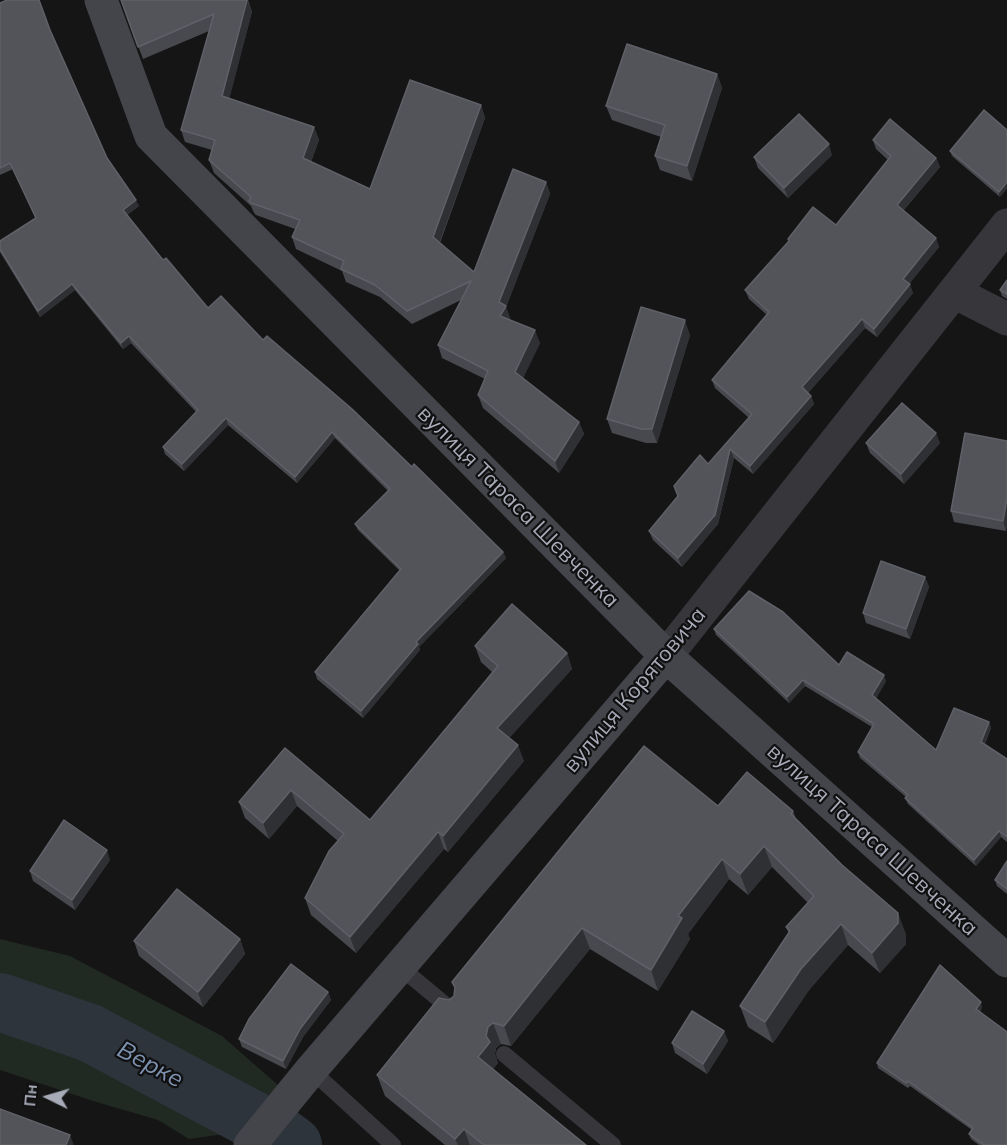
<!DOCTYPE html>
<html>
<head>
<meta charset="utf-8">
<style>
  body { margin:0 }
  #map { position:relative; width:1007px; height:1145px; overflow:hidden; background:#151516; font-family:Mulish,sans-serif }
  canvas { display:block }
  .north { position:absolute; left:18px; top:1067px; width:60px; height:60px; -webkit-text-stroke:4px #101011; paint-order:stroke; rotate:275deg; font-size:16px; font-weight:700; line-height:24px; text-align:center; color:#a7aab7 }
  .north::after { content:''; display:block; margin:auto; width:21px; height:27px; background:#a7aab7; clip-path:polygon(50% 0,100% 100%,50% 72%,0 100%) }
</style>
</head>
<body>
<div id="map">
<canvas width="1007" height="1145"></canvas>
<div class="north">Пн</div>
</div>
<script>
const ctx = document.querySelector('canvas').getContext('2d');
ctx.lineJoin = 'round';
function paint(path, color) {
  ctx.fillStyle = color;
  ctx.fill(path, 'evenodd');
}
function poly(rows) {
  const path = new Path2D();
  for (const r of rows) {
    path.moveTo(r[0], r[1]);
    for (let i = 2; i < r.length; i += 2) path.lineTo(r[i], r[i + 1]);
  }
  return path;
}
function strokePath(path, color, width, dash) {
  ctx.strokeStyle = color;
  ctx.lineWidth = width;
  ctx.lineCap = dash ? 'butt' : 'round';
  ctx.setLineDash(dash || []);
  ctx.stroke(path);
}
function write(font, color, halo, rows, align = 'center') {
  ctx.font = font + ' Mulish,sans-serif';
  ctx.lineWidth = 4.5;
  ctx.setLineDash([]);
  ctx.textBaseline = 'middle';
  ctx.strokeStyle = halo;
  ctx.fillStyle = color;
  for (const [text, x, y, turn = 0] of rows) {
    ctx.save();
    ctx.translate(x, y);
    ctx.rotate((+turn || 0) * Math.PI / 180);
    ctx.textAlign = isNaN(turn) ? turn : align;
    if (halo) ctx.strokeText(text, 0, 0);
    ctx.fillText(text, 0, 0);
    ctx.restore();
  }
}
paint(poly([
  [0,939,70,956,222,1036,279,1086,238,1132,189,1139,158,1120,93,1101,0,1070]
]), '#212923');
strokePath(poly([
  [0,1002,90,1033,274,1131,293,1145]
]), '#2d343c', 58);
strokePath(poly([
  [400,967,453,1011],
  [504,1054,613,1145],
  [311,1070,393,1145]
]), '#36363b', 16);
strokePath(poly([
  [954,292,1007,319],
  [666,656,1007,225]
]), '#36363b', 33);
strokePath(poly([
  [101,0,151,136,666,656,1007,961],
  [250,1145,311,1070,666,656]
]), '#44454b', 33);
paint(poly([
  [121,0,248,0,252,12,229,98,314,127,319,140,311,162,370,189,481,105,485,118,440,243,474,272,546,182,550,194,506,307,510,318,509,320,540,343,523,378,579,422,584,434,559,473,483,408,478,395,485,379,442,358,438,345,461,300,412,324,380,297,346,282,342,271,296,249,292,237,295,229,256,215,254,213,251,206,214,173,209,160,212,150,185,142,181,130,209,31,143,59],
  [0,3,50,30,107,158,139,206,127,215,163,260,208,308,263,340,412,467,503,552,506,558,419,647,420,650,363,718,317,679,315,672,400,571,358,530,355,524,388,491,335,438,297,483,228,425,184,471,165,454,163,447,196,412,131,343,123,349,75,290,40,317,0,252,0,241,36,219,13,169,0,175],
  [717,74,722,88,692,181,660,170,655,156,661,137,612,120,606,106],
  [984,110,1000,197,952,156,950,151],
  [873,140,936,158,940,167,903,211,936,238,939,247,909,284,913,293,877,337,865,328,808,393,811,396,814,404,753,474,734,458,718,524,682,567,653,540,649,531,749,418,715,388,712,380,767,315,749,299,745,290,789,242,788,239,836,225,888,160,876,149],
  [832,155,788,198,758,168,754,157],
  [1007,280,1007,299,1002,296,1000,290],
  [690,335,657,443,646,443,612,433,607,419],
  [1007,441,1006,531,954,522,951,511],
  [866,443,940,443,904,484,870,453],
  [925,577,929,587,910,639,866,623,863,613],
  [714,629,839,665,886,681,876,698,936,750,989,722,991,728,985,744,1007,759,1007,842,1001,837,976,866,908,804,905,798,906,797,860,758,858,752,872,727,805,686,789,703,716,635],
  [475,646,567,653,572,669,509,738,524,761,448,852,444,849,356,953,311,915,305,898,338,841,297,806,269,839,245,818,239,802,285,748,370,820,492,672,481,662],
  [718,806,793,811,796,819,906,934,906,944,880,973,848,945,809,990,773,1043,748,1027,740,1006,789,934,786,927,808,903,772,867,748,895,729,879,688,934,690,939,658,991,590,949,511,1046,501,1044,496,1048,495,1054,498,1063,493,1069,586,1145,445,1145,385,1096,377,1075,449,1000,454,996,455,990,452,982],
  [110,860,75,910,33,881,30,871],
  [1007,861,1007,894,997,886,995,880],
  [240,939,245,954,203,1007,139,956,134,941],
  [328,992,331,1000,303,1037,286,1069,242,1047,239,1039],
  [982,1007,980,1012,1007,1145,979,1145,971,1139,969,1134,972,1130,910,1086,908,1088,878,1068,877,1063],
  [724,1031,728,1041,707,1074,675,1053,672,1043]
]), '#48494e');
paint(poly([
  [247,0,252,12,227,108,222,96],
  [717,74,722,88,692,181,687,166],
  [481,105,485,118,437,249,433,237],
  [314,127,319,140,308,170,303,158],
  [829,144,832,155,788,198,784,188],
  [936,158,940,167,900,214,897,205],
  [546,182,550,194,506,307,510,318,505,329,500,316,499,302],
  [1007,182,1007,189,1000,197,999,192],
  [136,200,139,206,125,216,123,210],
  [936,238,939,247,906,288,903,279],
  [72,284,75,290,40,317,38,311],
  [910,284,913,293,877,337,874,329],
  [862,319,865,328,805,396,802,387],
  [685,320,690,335,657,443,652,429],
  [535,330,540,343,520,385,515,372],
  [129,336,131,343,123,349,121,343],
  [811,396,814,404,753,474,750,466],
  [226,418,228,425,184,471,182,464],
  [579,422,584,434,559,473,555,461],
  [332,432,335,438,297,483,295,477],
  [936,433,940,443,904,484,901,474],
  [730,449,734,458,718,524,682,567,678,558],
  [1007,498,1007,528,1006,531,1003,521],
  [503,552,506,558,419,647,420,650,363,718,361,711,416,642],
  [925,577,929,587,910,639,906,629],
  [567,653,572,669,503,745,497,728],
  [884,675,886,681,875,701,872,695],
  [803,680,805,686,789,703,787,697],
  [989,722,991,728,983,748,981,742],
  [518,745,524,761,448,852,443,836],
  [291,790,297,806,269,839,263,823],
  [999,831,1001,837,976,866,974,860],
  [438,832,444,849,356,953,350,937],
  [764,846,772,867,748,895,740,874],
  [107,850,110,860,75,910,72,900],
  [722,859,729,879,688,934,690,939,658,991,651,970,678,916],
  [898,913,906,934,906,944,880,973,872,953],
  [841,924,848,945,809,990,773,1043,765,1022,801,969],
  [582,928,590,949,511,1046,504,1026],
  [240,939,245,954,203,1007,198,992],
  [328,992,331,1000,303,1037,286,1069,283,1061,300,1029],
  [981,1002,982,1007,978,1015,976,1009],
  [493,1023,501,1044,496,1048,495,1054,498,1063,486,1078,478,1057,486,1036,488,1027],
  [724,1031,728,1041,707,1074,703,1064],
  [464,1129,470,1145,458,1145,455,1139],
  [70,1135,74,1145,66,1145]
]), '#2f3033');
const building = poly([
  [7,0,39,0,50,30,107,158,136,200,123,210,163,260,166,258,208,308,221,296,263,340,267,336,352,409,412,467,414,464,503,552,416,642,418,644,361,711,315,672,401,569,355,524,390,489,332,432,295,477,226,418,182,464,163,447,198,410,129,336,121,343,72,284,38,311,0,249,0,241,36,218,10,163,0,168,0,3,7,0],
  [121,0,247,0,222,96,314,127,303,158,370,189,410,80,481,105,433,237,474,272,513,169,546,182,499,302,506,306,500,316,535,330,515,372,579,422,555,461,478,395,488,371,438,345,471,281,407,311,375,285,341,269,344,261,292,237,300,220,251,203,249,201,251,197,209,160,215,140,181,130,214,14,138,47,121,0],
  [627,44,717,74,687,166,655,156,665,125,606,106,627,44],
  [984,110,1007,130,1007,182,999,192,950,151,984,110],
  [799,114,829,144,784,188,754,157,799,114],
  [890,119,936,158,897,205,936,238,903,279,910,284,874,329,862,319,802,387,811,396,750,466,730,449,715,515,678,558,649,531,678,496,674,486,700,455,708,464,752,414,712,380,769,312,745,290,789,241,788,239,813,207,836,225,891,156,873,140,890,119],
  [1007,280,1007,294,1000,290,1007,280],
  [641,307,685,320,652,429,641,429,607,419,641,307],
  [902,403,936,433,901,474,866,443,902,403],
  [965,433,1007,441,1007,498,1003,521,951,511,965,433],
  [881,561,925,577,906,629,863,613,881,561],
  [749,591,783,612,839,665,847,652,884,675,872,695,936,750,954,708,989,722,981,742,1007,759,1007,837,999,831,974,860,905,798,908,795,858,752,874,724,803,680,787,697,714,629,749,591],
  [512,604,567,653,497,728,518,745,443,836,438,832,350,937,305,898,329,851,344,834,291,790,263,823,239,802,285,748,370,820,498,666,475,646,512,604],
  [644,746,718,806,747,772,793,811,791,814,842,865,898,913,898,923,872,953,841,924,801,969,765,1022,740,1006,790,931,786,927,814,896,764,846,740,874,722,859,678,916,682,918,651,970,582,928,504,1026,493,1023,488,1027,486,1036,490,1042,478,1057,586,1145,484,1145,464,1129,455,1139,377,1075,439,998,449,1000,454,996,455,987,452,982,644,746],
  [64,820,107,850,72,900,30,871,64,820],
  [1007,861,1007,889,995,880,1007,861],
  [177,889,240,939,198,992,134,941,177,889],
  [291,964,328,992,300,1029,283,1061,239,1039,249,1019,291,964],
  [940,965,981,1002,976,1009,1007,1032,1007,1145,984,1145,969,1134,973,1128,908,1081,906,1083,877,1063,940,965],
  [692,1011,724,1031,703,1064,672,1043,692,1011],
  [0,1109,70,1135,66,1145,0,1145,0,1109]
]);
paint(building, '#525459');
strokePath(building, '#606168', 1.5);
write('22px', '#a7aab7', '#101011', [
  ["вулиця Тараса Шевченка",518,507,45],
  ["вулиця Корятовича",635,690,-50],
  ["вулиця Тараса Шевченка",872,840,42]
]);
write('italic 24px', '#7e93b1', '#101011', [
  ["Верке",150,1065,28]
]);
</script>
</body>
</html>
